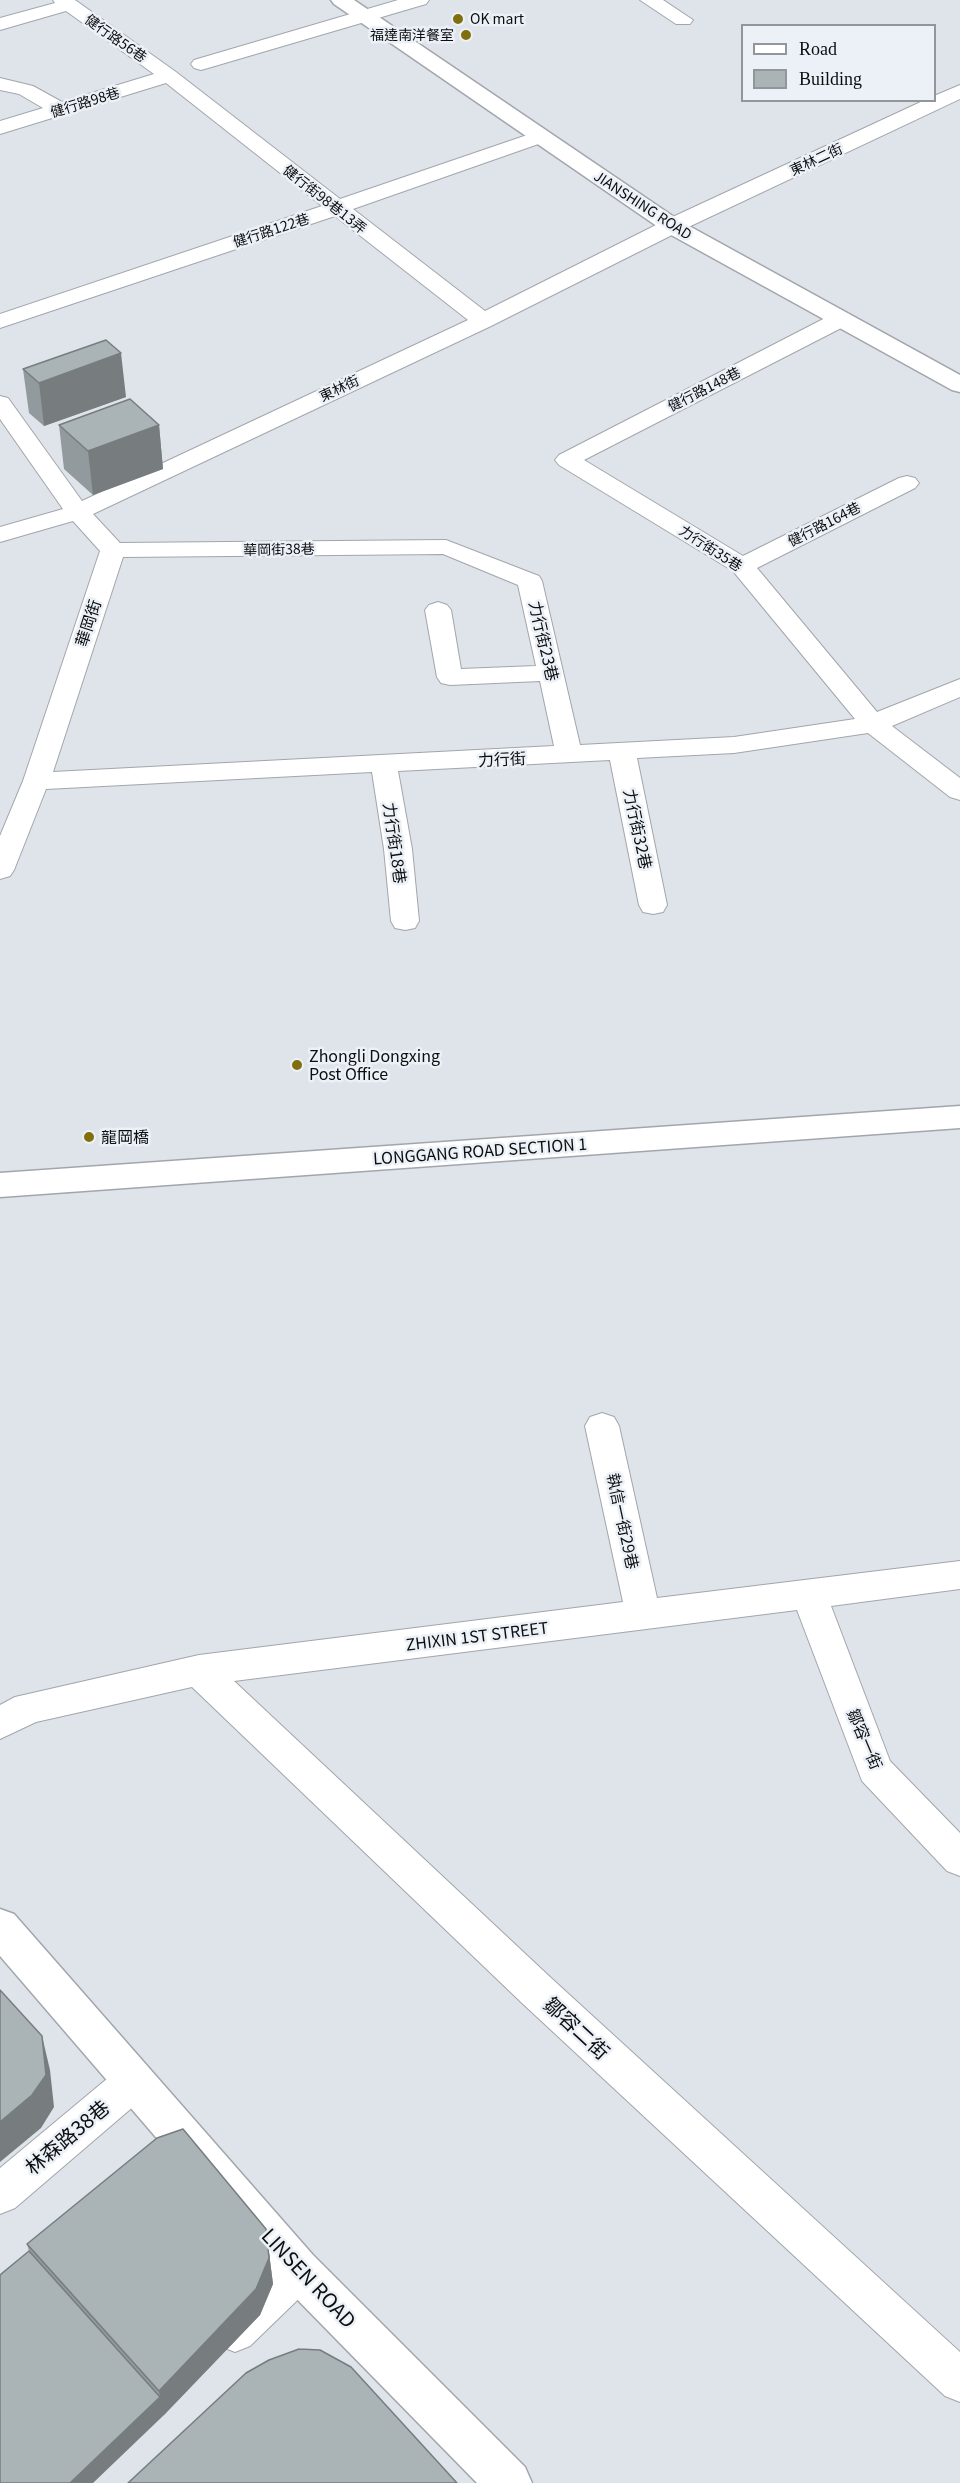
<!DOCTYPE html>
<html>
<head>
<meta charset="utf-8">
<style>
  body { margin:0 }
  #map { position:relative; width:960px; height:2483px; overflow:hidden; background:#dfe3ea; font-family:Georgia,serif }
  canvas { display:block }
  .legend { position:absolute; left:741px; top:24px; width:195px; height:78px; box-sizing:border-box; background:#ecf1f7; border:2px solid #92969b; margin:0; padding:8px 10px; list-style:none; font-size:18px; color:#0c0e10 }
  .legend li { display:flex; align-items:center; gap:12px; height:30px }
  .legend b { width:30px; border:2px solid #92969b }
</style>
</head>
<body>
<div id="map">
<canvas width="960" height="2483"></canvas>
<ul class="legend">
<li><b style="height:8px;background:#fff"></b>Road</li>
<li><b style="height:16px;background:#aab3b6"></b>Building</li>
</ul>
</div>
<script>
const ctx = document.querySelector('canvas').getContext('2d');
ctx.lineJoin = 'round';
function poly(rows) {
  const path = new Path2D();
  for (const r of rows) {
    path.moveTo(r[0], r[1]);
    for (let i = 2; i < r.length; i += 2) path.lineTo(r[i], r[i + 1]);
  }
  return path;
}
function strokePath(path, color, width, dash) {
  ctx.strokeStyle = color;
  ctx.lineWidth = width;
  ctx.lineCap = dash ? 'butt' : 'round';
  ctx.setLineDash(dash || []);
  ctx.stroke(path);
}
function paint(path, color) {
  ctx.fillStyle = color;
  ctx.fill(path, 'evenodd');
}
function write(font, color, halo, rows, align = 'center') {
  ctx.font = font + ' Georgia,"Noto Sans TC",serif';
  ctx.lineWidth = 5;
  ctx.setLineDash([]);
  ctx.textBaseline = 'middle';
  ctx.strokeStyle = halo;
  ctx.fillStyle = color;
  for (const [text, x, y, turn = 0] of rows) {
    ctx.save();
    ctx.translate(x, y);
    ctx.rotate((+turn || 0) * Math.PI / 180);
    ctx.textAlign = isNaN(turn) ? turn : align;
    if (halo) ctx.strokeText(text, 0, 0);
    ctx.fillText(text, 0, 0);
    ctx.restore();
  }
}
const service = poly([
  [53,0,75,0,176,72,340,199,533,133,547,133,550,137,547,141,353,209,485,311,664,221,925,100,934,100,934,96,960,85,960,99,680,231,491,326,93,514,120,543,446,540,539,576,542,581,580,745,734,737,855,719,733,571,559,465,555,460,559,455,833,314,841,312,849,314,852,319,849,324,584,460,743,556,899,478,907,476,915,478,919,483,915,488,757,568,877,712,960,679,960,697,892,726,960,778,960,800,950,797,868,733,734,753,637,758,667,905,663,912,653,914,643,912,639,905,610,760,398,771,412,849,419,921,415,928,405,930,395,928,391,921,384,849,372,772,46,789,14,870,10,876,0,879,0,836,23,781,100,551,73,521,0,542,0,527,63,509,0,419,0,396,8,398,82,501,468,320,335,216,0,328,0,314,322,206,166,83,0,134,0,121,43,108,19,94,0,90,0,78,33,86,62,102,154,74,66,11,0,30,0,18,55,3,53,0],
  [443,554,518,585,536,666,461,669,451,610,447,605,438,602,429,605,425,610,437,677,441,683,450,685,540,681,554,746,53,772,123,557,443,554],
  [398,0,429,0,426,4,208,68,201,70,194,68,191,64,194,60,398,0],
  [640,0,663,0,693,20,690,24,676,24,640,0],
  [602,1413,614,1417,619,1426,657,1598,960,1561,960,1589,831,1606,890,1761,960,1833,960,1876,947,1871,862,1781,797,1610,234,1681,550,1977,960,2352,960,2402,945,2396,522,2003,192,1687,36,1722,0,1739,0,1705,15,1697,199,1655,623,1602,585,1426,590,1417,602,1413],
  [134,2062,148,2068,154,2081,148,2094,15,2208,0,2214,0,2168,120,2068,134,2062],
  [298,2249,313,2255,319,2270,313,2285,250,2346,235,2352,220,2346,214,2331,220,2316,283,2255,298,2249]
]);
const minor = poly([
  [331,0,354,0,680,221,960,375,960,392,952,390,664,231,334,4,331,0],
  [960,1106,960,1128,0,1197,0,1173,960,1106],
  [0,1909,14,1914,313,2255,525,2467,532,2483,477,2483,283,2285,0,1956,0,1909]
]);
strokePath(service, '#a2a6ac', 2);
strokePath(minor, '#a2a6ac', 3);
paint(service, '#fff');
paint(minor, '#fff');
paint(poly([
  [23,369,126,397,44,426,29,413],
  [59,425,159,425,163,469,93,495,64,469],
  [266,2229,273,2284,260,2315,164,2415,29,2251,27,2244]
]), '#929a9d');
paint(poly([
  [121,353,126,397,44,426,39,383],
  [159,425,163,469,93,495,88,451],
  [42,2036,50,2070,54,2107,41,2128,0,2162,0,2122],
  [266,2229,273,2284,260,2315,164,2415,93,2483,70,2483,160,2397,159,2391]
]), '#777d7f');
const building = poly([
  [106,340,121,353,39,383,23,369,106,340],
  [130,399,159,425,88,451,59,425,130,399],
  [0,1990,42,2036,46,2075,32,2095,0,2122,0,1990],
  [183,2129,266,2229,269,2258,256,2289,159,2391,27,2244,157,2138,183,2129],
  [29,2251,160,2397,70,2483,0,2483,0,2275,29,2251],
  [299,2349,320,2350,351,2367,457,2483,128,2483,246,2373,269,2360,299,2349]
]);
paint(building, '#aab3b6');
strokePath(building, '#777d7f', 1.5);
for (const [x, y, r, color] of [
  [458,19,6,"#816e0c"],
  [466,35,6,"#816e0c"],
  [297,1065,6,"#816e0c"],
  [89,1137,6,"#816e0c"]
]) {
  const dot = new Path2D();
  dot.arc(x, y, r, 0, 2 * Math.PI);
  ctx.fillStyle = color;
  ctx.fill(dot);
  strokePath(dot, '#ecf1f7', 2);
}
write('14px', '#0c0e10', '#ecf1f7', [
  ["OK mart",470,19],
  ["福達南洋餐室",454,35,"right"]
], 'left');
write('14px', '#0c0e10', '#ecf1f7', [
  ["健行路56巷",116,38,35],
  ["健行路98巷",85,102,-17],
  ["東林二街",816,159,-25],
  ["健行街98巷13弄",325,199,38],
  ["JIANSHING ROAD",643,205,33],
  ["健行路122巷",271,230,-18],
  ["東林街",339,388,-25],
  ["健行路148巷",704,389,-27],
  ["健行路164巷",824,524,-27],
  ["力行街35巷",711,548,33],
  ["華岡街38巷",279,549,-1]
]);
write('16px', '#0c0e10', '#ecf1f7', [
  ["華岡街",88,623,-72],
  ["力行街23巷",544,641,77],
  ["力行街",502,759,-3],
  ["力行街32巷",638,829,78],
  ["力行街18巷",395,843,82],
  ["LONGGANG ROAD SECTION 1",480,1151,-4],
  ["執信一街29巷",623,1521,78],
  ["ZHIXIN 1ST STREET",477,1636,-7],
  ["鄒容一街",865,1739,67]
]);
write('16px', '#0c0e10', '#ecf1f7', [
  ["Zhongli Dongxing",309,1056],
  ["Post Office",309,1074],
  ["龍岡橋",101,1137]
], 'left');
write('20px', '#0c0e10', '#ecf1f7', [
  ["鄒容二街",577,2028,43],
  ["林森路38巷",67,2137,-40],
  ["LINSEN ROAD",309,2278,47]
]);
</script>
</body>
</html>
